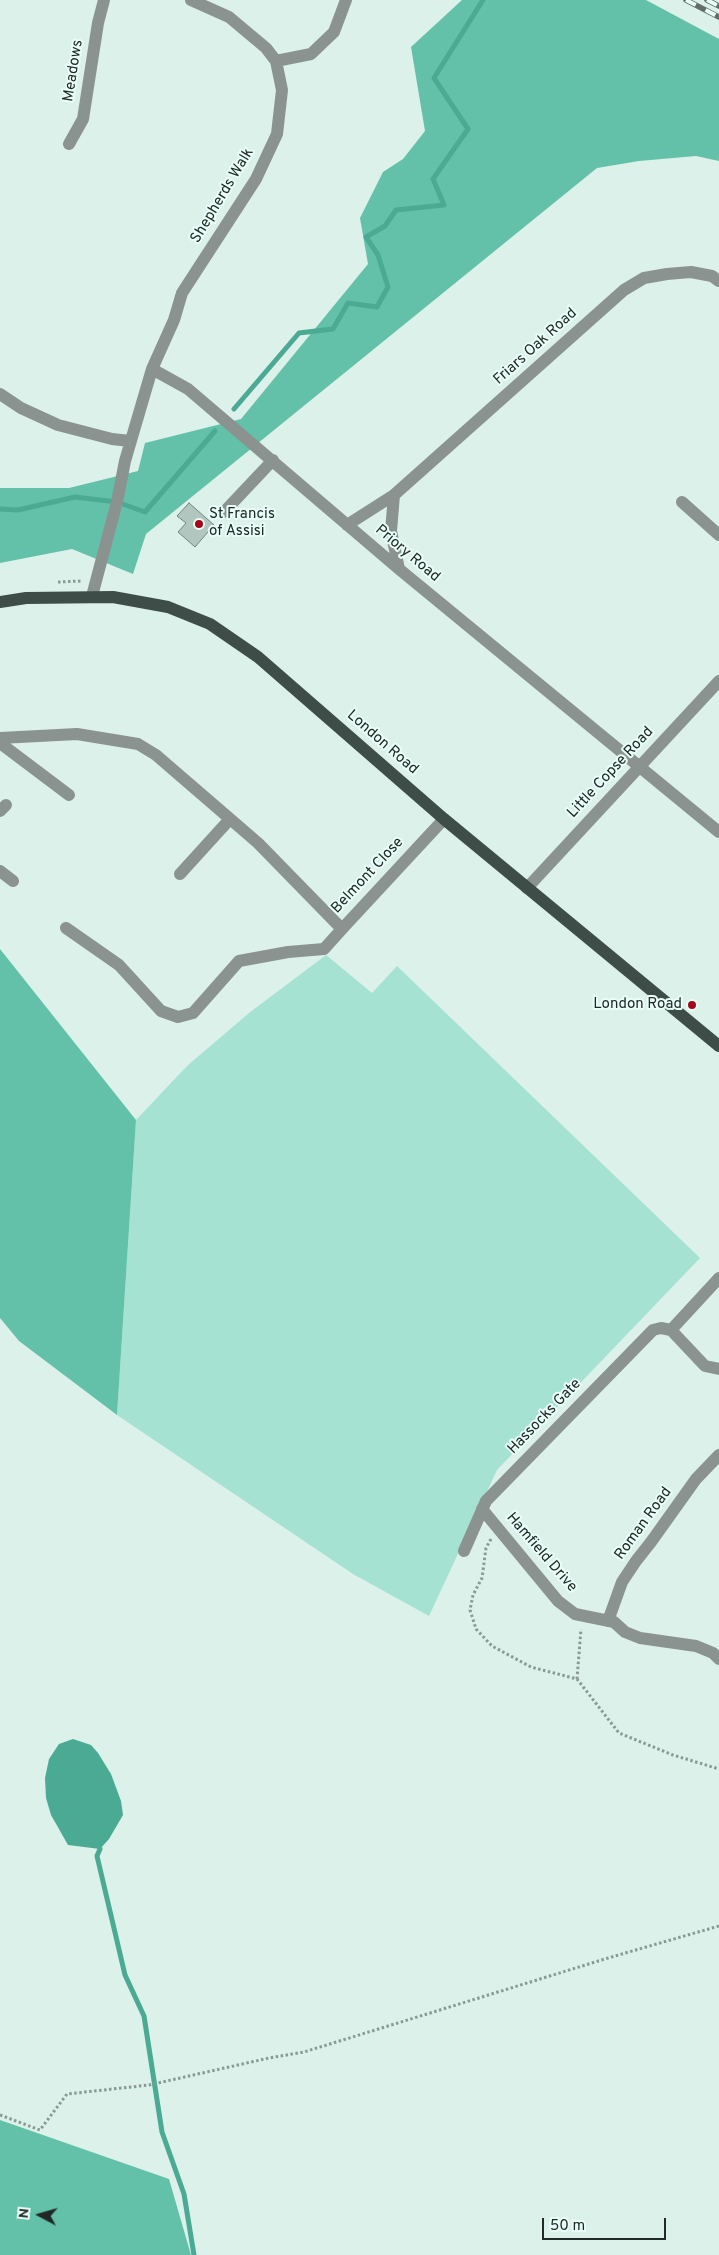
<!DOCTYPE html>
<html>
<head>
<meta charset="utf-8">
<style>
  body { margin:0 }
  #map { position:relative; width:719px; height:2255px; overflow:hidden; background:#dcf1ea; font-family:Overpass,sans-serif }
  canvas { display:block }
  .north { position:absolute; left:15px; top:2190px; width:50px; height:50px; -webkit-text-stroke:4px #e9fef8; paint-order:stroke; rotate:276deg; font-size:14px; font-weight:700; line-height:20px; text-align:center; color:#212926 }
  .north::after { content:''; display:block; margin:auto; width:18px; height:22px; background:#212926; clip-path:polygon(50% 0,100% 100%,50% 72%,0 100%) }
  .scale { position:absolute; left:542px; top:2218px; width:124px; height:22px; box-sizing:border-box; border:2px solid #212926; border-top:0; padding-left:6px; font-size:15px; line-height:18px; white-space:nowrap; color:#212926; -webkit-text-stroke:4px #e9fef8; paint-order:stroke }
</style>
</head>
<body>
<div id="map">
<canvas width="719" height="2255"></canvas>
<div class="north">N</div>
<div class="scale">50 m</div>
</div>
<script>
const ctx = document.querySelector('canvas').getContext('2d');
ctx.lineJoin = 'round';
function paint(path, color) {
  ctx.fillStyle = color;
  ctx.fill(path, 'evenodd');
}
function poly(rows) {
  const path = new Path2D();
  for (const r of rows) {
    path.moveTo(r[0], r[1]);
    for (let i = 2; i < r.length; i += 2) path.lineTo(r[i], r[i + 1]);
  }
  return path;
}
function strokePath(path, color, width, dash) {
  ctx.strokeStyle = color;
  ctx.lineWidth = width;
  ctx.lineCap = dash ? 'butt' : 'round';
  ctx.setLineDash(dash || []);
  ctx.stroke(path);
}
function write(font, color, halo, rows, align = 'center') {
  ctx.font = font + ' Overpass,sans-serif';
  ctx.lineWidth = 4;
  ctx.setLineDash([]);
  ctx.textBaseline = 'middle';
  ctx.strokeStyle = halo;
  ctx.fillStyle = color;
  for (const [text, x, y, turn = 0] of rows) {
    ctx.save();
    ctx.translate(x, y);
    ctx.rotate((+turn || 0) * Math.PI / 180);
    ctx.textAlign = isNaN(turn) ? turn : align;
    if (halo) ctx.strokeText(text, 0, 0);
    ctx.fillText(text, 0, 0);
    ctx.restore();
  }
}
paint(poly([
  [326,955,372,993,397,966,700,1258,497,1470,429,1616,353,1574,117,1415,136,1120,187,1066,249,1013]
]), '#a5e2d1');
paint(poly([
  [462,0,646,0,719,39,719,161,696,156,639,161,597,168,146,534,133,574,72,549,0,563,0,488,69,488,138,471,145,443,241,419,368,264,360,218,383,172,403,159,425,131,411,47],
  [0,949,136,1120,117,1415,19,1341,0,1318],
  [0,2120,169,2179,191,2255,0,2255]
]), '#63c1aa');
paint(poly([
  [73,1739,91,1745,98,1753,111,1774,121,1801,123,1815,109,1839,100,1849,68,1845,51,1815,46,1798,45,1778,49,1759,59,1744]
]), '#4aaa93');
strokePath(poly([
  [234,409,299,333,333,329,348,303,377,307,388,287,378,255,366,237,385,226,396,210,444,205,433,179,468,129,434,78,483,0],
  [0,509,18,510,75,497,117,502,145,512,215,431],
  [100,1849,97,1856,125,1975,144,2016,162,2132,184,2194,194,2255]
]), '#4aaa93', 5);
const building = poly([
  [189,503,214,525,195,547,178,532,186,523,177,516,189,503]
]);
paint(building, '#b2c6c0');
strokePath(building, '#728580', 1);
strokePath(poly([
  [58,582,81,581],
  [491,1539,486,1548,482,1578,473,1595,470,1610,476,1629,492,1646,531,1667,577,1679,619,1733,673,1755,719,1769],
  [577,1679,581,1629],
  [0,2115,40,2130,67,2094,149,2085,269,2058,304,2052,608,1958,719,1926]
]), '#8a9994', 3, [2.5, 2.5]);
strokePath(poly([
  [276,61,311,54,334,32,346,0],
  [69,144,83,119,98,23,104,0],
  [152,369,188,389,399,569,719,832],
  [0,394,21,408,58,425,112,439,130,441],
  [394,495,391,531,399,569],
  [682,502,719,535],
  [224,512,273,460],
  [347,525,394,495,624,290,644,278,667,274,691,272,712,276,719,281],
  [92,596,117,502,125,461,152,369,174,320,182,293,256,179,277,134,282,90,276,61,266,48,229,17,191,0],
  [0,738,77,734,138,744,156,755,258,843,342,929,444,819],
  [0,743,69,795],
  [0,811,6,805],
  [0,871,13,881],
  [180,874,230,819],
  [527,888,719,681],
  [66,928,119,965,161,1011,178,1017,193,1013,239,961,288,952,324,949,342,929],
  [671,1330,719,1278],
  [482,1509,558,1601,575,1614,614,1622,625,1632,640,1638,696,1646,713,1653,719,1659],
  [464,1551,486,1501,653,1330,661,1328,671,1330,705,1366,719,1369],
  [608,1621,622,1582,636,1561,651,1542,696,1479,719,1455]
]), '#8b9391', 12);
strokePath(poly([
  [0,602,26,598,113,597,168,607,210,624,258,657,444,819,719,1046]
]), '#3e4d48', 12);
const rail = poly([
  [686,0,719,17],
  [707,0,719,6]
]);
strokePath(rail, '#616e69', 5.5);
strokePath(rail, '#e9fef8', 4, [11]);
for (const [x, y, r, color] of [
  [199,524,5,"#a30719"],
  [692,1005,5,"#a30719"]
]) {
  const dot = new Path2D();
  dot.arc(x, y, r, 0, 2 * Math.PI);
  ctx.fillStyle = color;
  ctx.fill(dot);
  strokePath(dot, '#e9fef8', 2);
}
write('15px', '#212926', '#e9fef8', [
  ["Meadows",74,71,-81],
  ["Shepherds Walk",223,196,-59],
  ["Friars Oak Road",536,347,-42],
  ["Priory Road",407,554,40],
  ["London Road",382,743,41],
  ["Little Copse Road",611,773,-47],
  ["Belmont Close",368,876,-47],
  ["Hassocks Gate",545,1417,-46],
  ["Roman Road",644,1524,-54],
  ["Hamfield Drive",541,1553,49]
]);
write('15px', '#212926', '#e9fef8', [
  ["St Francis",209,515],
  ["of Assisi",209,532],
  ["London Road",682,1005,"right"]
], 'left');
</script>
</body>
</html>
